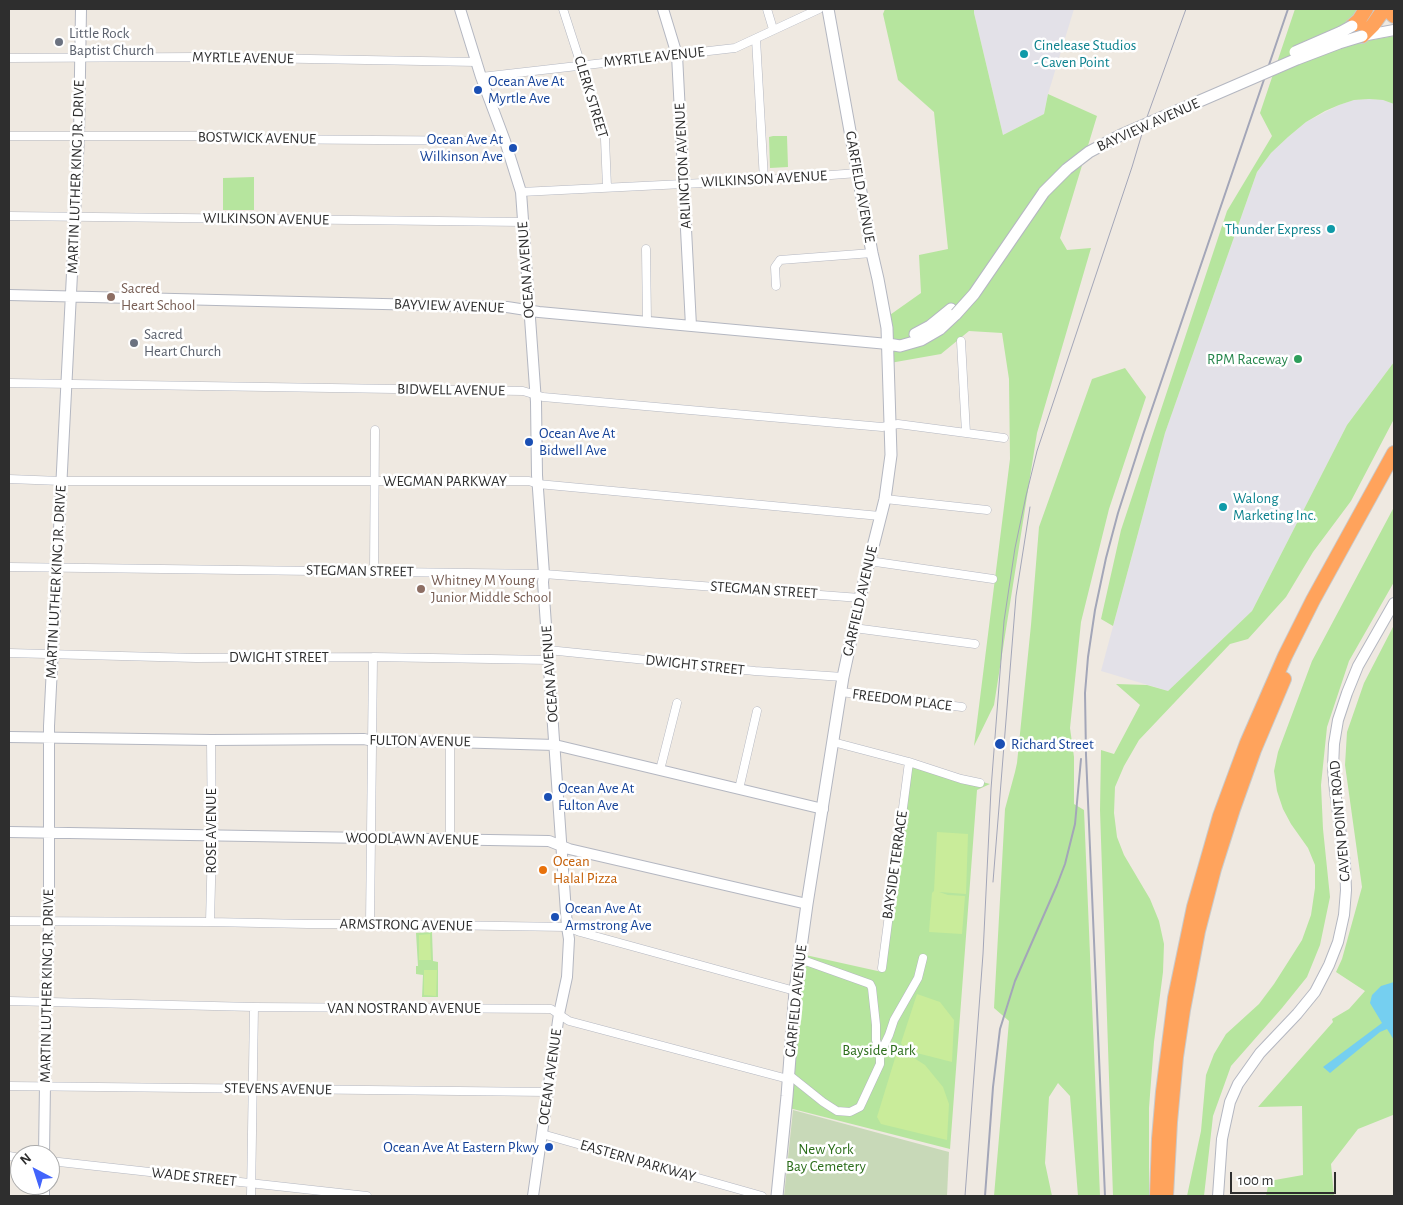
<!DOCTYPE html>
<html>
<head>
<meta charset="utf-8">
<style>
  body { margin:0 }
  #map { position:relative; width:1403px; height:1205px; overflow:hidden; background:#efe9e1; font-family:"Alegreya Sans",sans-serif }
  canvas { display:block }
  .frame { position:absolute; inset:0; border:10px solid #2e2e2e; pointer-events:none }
  .north { position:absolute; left:10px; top:1145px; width:50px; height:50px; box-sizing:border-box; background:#fff; border:1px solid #ababab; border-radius:50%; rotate:320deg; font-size:14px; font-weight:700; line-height:20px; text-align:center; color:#2e2e2e }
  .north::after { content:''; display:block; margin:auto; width:18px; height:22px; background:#4264fb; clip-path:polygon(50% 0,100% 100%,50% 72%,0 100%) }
  .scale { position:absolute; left:1230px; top:1172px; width:106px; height:22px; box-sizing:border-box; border:2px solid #2e2e2e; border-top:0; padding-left:6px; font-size:15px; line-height:18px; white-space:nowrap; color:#2e2e2e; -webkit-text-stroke:4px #fff; paint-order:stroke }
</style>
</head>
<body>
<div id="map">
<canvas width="1403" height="1205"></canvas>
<div class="frame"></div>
<div class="north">N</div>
<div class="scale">100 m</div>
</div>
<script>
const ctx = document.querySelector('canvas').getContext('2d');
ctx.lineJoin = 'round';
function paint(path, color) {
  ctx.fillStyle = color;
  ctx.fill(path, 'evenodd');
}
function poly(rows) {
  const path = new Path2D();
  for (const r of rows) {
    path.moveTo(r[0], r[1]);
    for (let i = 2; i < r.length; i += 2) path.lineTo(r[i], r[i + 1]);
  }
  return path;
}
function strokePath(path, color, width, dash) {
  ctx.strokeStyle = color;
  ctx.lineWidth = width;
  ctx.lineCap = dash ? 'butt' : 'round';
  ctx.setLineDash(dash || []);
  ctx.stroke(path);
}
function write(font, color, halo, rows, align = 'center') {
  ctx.font = font + ' "Alegreya Sans",sans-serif';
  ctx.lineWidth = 5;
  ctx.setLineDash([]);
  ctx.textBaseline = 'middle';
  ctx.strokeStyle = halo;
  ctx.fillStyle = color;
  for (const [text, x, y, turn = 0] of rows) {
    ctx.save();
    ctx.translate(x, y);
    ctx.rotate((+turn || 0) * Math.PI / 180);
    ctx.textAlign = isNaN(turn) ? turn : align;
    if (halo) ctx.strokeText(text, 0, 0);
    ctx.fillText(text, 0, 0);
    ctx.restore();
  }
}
paint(poly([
  [974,9,1074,9,1048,94,1044,114,1003,135,974,13],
  [1369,99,1383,100,1394,104,1394,362,1347,425,1252,611,1168,691,1101,671,1165,433,1257,172,1271,153,1288,137,1306,122,1339,105,1354,100]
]), '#e3e1e8');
paint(poly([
  [885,9,974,9,974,13,1003,135,1044,114,1048,94,1097,116,1060,238,1067,250,1091,248,1037,433,994,705,974,746,1010,459,1009,379,1002,333,969,331,941,354,890,363,887,317,921,293,919,255,948,249,934,112,898,80,883,14],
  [1295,9,1357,9,1351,21,1366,41,1394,36,1394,104,1383,100,1369,99,1354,100,1339,105,1325,111,1306,122,1288,137,1271,153,1257,172,1165,433,1113,626,1101,619,1121,530,1227,211,1272,136,1260,113],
  [773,136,787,136,788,167,770,168,769,137],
  [254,177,254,210,223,210,223,178],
  [1394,362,1394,419,1351,501,1313,552,1286,597,1248,639,1230,644,1139,740,1124,766,1115,787,1114,813,1117,837,1124,855,1150,899,1159,921,1164,944,1163,972,1154,1042,1149,1108,1149,1196,1113,1196,1100,810,1101,750,1114,754,1140,705,1116,684,1147,685,1168,691,1252,611,1347,425],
  [1125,368,1146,397,1109,509,1081,622,1070,728,1074,757,1074,804,1084,810,1100,1196,1078,1196,1070,1096,1058,1083,1049,1097,1045,1163,1052,1196,994,1196,1009,1021,994,1008,1005,809,1015,772,1017,763,1031,625,1039,527,1092,379],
  [1394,507,1394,582,1349,661,1327,727,1321,785,1323,829,1330,897,1320,945,1307,977,1282,1008,1231,1066,1213,1116,1204,1196,1187,1196,1201,1131,1206,1075,1214,1054,1226,1034,1259,1004,1274,984,1302,940,1311,915,1315,888,1315,865,1308,848,1291,824,1283,809,1277,791,1274,771,1278,752,1312,661],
  [1394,625,1394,1116,1393,1115,1358,1129,1331,1164,1334,1196,1266,1196,1269,1181,1303,1175,1302,1106,1258,1107,1333,1022,1332,1019,1349,1009,1365,991,1336,972,1342,959,1362,887,1345,765,1347,732,1364,683],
  [911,763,990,784,977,790,950,1149,789,1108,801,954,882,972],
  [432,932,433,961,438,962,438,997,422,997,423,975,416,974,416,966,418,966,416,933]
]), '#b6e59e');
paint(poly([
  [793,1110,949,1152,947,1196,784,1196]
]), '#c8d9b8');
paint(poly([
  [937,832,968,834,966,894,939,892,948,895,965,896,962,934,929,932,932,893,934,891],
  [430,934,431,960,419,960,419,935],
  [424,970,437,970,436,996,424,995],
  [917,994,940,1002,954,1020,952,1062,905,1050,901,1043],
  [896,1055,914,1058,925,1065,943,1087,949,1104,947,1140,881,1124,877,1117]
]), '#c9ec9a');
paint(poly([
  [1394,982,1394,1040,1387,1029,1380,1032,1330,1073,1323,1067,1382,1023,1370,1003,1372,995,1381,986]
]), '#75cff0');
const minor = poly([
  [563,9,605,139,607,187],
  [767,9,773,29],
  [756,39,764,180],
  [9,58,199,57,477,62],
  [481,77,735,48,819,9],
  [9,136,234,136,245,139,505,141],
  [521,192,764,180,858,173],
  [9,216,523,222],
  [646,249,647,322],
  [776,286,775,267,780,260,872,253],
  [961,341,966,433],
  [9,383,523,391,543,397,882,427,898,424,1004,438],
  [9,479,61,481,529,481,538,484,880,516],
  [885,499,987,510],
  [869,561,993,579],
  [9,567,544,574,860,598],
  [374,571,375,430],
  [854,628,975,644],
  [548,650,755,671,843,677],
  [9,653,196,658,373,657,549,660],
  [841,692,962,707],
  [833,742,909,762,961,779,980,783],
  [660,770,677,703],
  [739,789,757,711],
  [450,838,450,742],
  [9,921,210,922,308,924,370,924,567,927,580,932,795,991],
  [210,922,212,844,211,740],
  [370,924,373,657],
  [882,968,909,762],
  [9,1001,254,1007,551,1009,569,1021,788,1079],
  [880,1054,889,1035,894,1020,918,978,923,958],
  [788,1074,823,1102,837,1111,850,1112,860,1107,880,1064,880,1054,876,1040,876,1025,872,988,870,984,800,959],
  [9,1086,548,1092],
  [542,1134,762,1196],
  [9,1156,20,1158],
  [50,1161,367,1196],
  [251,1196,254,1007]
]);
const tertiary = poly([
  [460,9,481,77,505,141,521,192,536,402,537,475,544,574,543,582,567,927,569,939,567,977,559,1014,533,1196],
  [663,9,677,55,691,326],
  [1362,36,1394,30],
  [9,295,507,307,539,312,888,344],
  [9,737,211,740,364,739,373,741,450,742,555,745,823,809],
  [9,832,549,841,569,849,807,904],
  [44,1155,46,1013,49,921,49,726,79,136,81,9],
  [44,1196,44,1185],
  [1218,1196,1222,1139,1230,1102,1238,1084,1260,1053,1297,1014,1315,992,1329,965,1338,942,1344,915,1346,890,1345,864,1335,791,1333,768,1334,744,1338,720,1347,693,1358,666,1394,603]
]);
const secondary = poly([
  [915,334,930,326,951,309],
  [888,344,900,346,921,340,940,329,956,314],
  [777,1196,787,1096,795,991,807,904,843,677,860,598,885,499,891,455,887,328,878,279,872,253,828,9]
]);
const motorway = poly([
  [1387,9,1394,16],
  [1352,26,1359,20,1366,9],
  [1362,36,1373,25,1384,9],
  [1157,1196,1159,1139,1163,1092,1175,998,1194,907,1220,816,1247,743,1285,656,1313,600,1394,453],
  [1166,1196,1170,1122,1176,1057,1183,1010,1198,931,1214,869,1233,809,1254,750,1284,679]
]);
strokePath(minor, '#b4b7c1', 9);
strokePath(tertiary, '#b4b7c1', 12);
strokePath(secondary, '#b4b7c1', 13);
strokePath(motorway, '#c9c9c9', 16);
strokePath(minor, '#fff', 8);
strokePath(tertiary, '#fff', 10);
strokePath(secondary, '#fff', 11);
strokePath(motorway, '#ffa35c', 14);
strokePath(poly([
  [993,882,1016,596,1030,507],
  [965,1196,983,954,991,789,1004,621,1015,548,1026,496,1037,451,1132,167,1147,117,1186,9]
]), '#a3a6b8', 1);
strokePath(poly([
  [985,1196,993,1087,1000,1029,1015,981,1057,885,1065,864,1075,824,1081,759],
  [1105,1196,1086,755,1085,693,1088,657,1095,610,1106,558,1118,513,1143,435,1288,9]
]), '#a3a6b8', 2);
const secondaryBridge = poly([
  [1295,52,1341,32,1352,26],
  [956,314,974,294,1044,192,1067,169,1089,152,1121,135,1297,59,1339,43,1362,36]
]);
strokePath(secondaryBridge, '#b4b7c1', 13, []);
strokePath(secondaryBridge, '#fff', 11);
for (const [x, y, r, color] of [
  [59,42,5,"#6b7280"],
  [1024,54,5,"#0f9aa8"],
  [478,90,5,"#1a4fb4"],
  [513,148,5,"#1a4fb4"],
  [1331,229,5,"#0f9aa8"],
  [111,297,5,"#8d6e63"],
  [134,343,5,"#6b7280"],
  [1298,359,5,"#2e9e5b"],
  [529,442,5,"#1a4fb4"],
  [1223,507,5,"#0f9aa8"],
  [421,589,5,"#8d6e63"],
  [1000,744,6,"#1a4fb4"],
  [548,797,5,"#1a4fb4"],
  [543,870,5,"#e8710a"],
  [555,917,5,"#1a4fb4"],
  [549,1147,5,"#1a4fb4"]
]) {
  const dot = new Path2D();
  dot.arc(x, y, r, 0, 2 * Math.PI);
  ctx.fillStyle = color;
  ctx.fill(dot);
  strokePath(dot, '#fff', 2);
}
write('15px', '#5b616d', '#fff', [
  ["Little Rock",69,33],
  ["Baptist Church",69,50],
  ["Sacred",144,334],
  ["Heart Church",144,351]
], 'left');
write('15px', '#0d838f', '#fff', [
  ["Cinelease Studios",1034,45],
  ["- Caven Point",1034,62],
  ["Thunder Express",1321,229,"right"],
  ["Walong",1233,498],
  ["Marketing Inc.",1233,515]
], 'left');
write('15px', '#2e2e2e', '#fff', [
  ["MYRTLE AVENUE",654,57,-6],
  ["MYRTLE AVENUE",243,58,1],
  ["CLERK STREET",591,97,73],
  ["BAYVIEW AVENUE",1148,125,-24],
  ["BOSTWICK AVENUE",257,138,1],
  ["ARLINGTON AVENUE",683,166,-93],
  ["MARTIN LUTHER KING JR. DRIVE",76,177,-88],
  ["WILKINSON AVENUE",764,179,-3],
  ["GARFIELD AVENUE",860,187,80],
  ["WILKINSON AVENUE",266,219,1],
  ["OCEAN AVENUE",526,270,-94],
  ["BAYVIEW AVENUE",449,306,2],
  ["BIDWELL AVENUE",451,390,1],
  ["WEGMAN PARKWAY",445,481],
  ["STEGMAN STREET",360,571,1],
  ["MARTIN LUTHER KING JR. DRIVE",56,582,-87],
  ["STEGMAN STREET",764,590,4],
  ["GARFIELD AVENUE",860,601,-77],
  ["DWIGHT STREET",279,657],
  ["DWIGHT STREET",695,665,6],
  ["OCEAN AVENUE",550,674,-94],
  ["FREEDOM PLACE",902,700,7],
  ["FULTON AVENUE",420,741,1],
  ["CAVEN POINT ROAD",1340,821,-95],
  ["ROSE AVENUE",211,831,-90],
  ["WOODLAWN AVENUE",412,839,1],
  ["BAYSIDE TERRACE",895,865,-82],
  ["ARMSTRONG AVENUE",406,925,1],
  ["MARTIN LUTHER KING JR. DRIVE",47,986,-89],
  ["GARFIELD AVENUE",796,1001,-84],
  ["VAN NOSTRAND AVENUE",404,1008],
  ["OCEAN AVENUE",550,1077,-82],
  ["STEVENS AVENUE",278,1089,1],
  ["EASTERN PARKWAY",638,1161,16],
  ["WADE STREET",194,1177,6]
]);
write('15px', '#164399', '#fff', [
  ["Ocean Ave At",488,81],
  ["Myrtle Ave",488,98],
  ["Ocean Ave At",503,139,"right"],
  ["Wilkinson Ave",503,156,"right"],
  ["Ocean Ave At",539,433],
  ["Bidwell Ave",539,450],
  ["Richard Street",1011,744],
  ["Ocean Ave At",558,788],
  ["Fulton Ave",558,805],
  ["Ocean Ave At",565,908],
  ["Armstrong Ave",565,925],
  ["Ocean Ave At Eastern Pkwy",539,1147,"right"]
], 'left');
write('15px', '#785e54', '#fff', [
  ["Sacred",121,288],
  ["Heart School",121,305],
  ["Whitney M Young",431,580],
  ["Junior Middle School",431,597]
], 'left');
write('15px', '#27864d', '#fff', [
  ["RPM Raceway",1288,359]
], 'right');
write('15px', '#c56008', '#fff', [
  ["Ocean",553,861],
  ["Halal Pizza",553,878]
], 'left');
write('15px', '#2c6e1b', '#fff', [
  ["Bayside Park",879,1050],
  ["New York",826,1149],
  ["Bay Cemetery",826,1166]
]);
</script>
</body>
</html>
